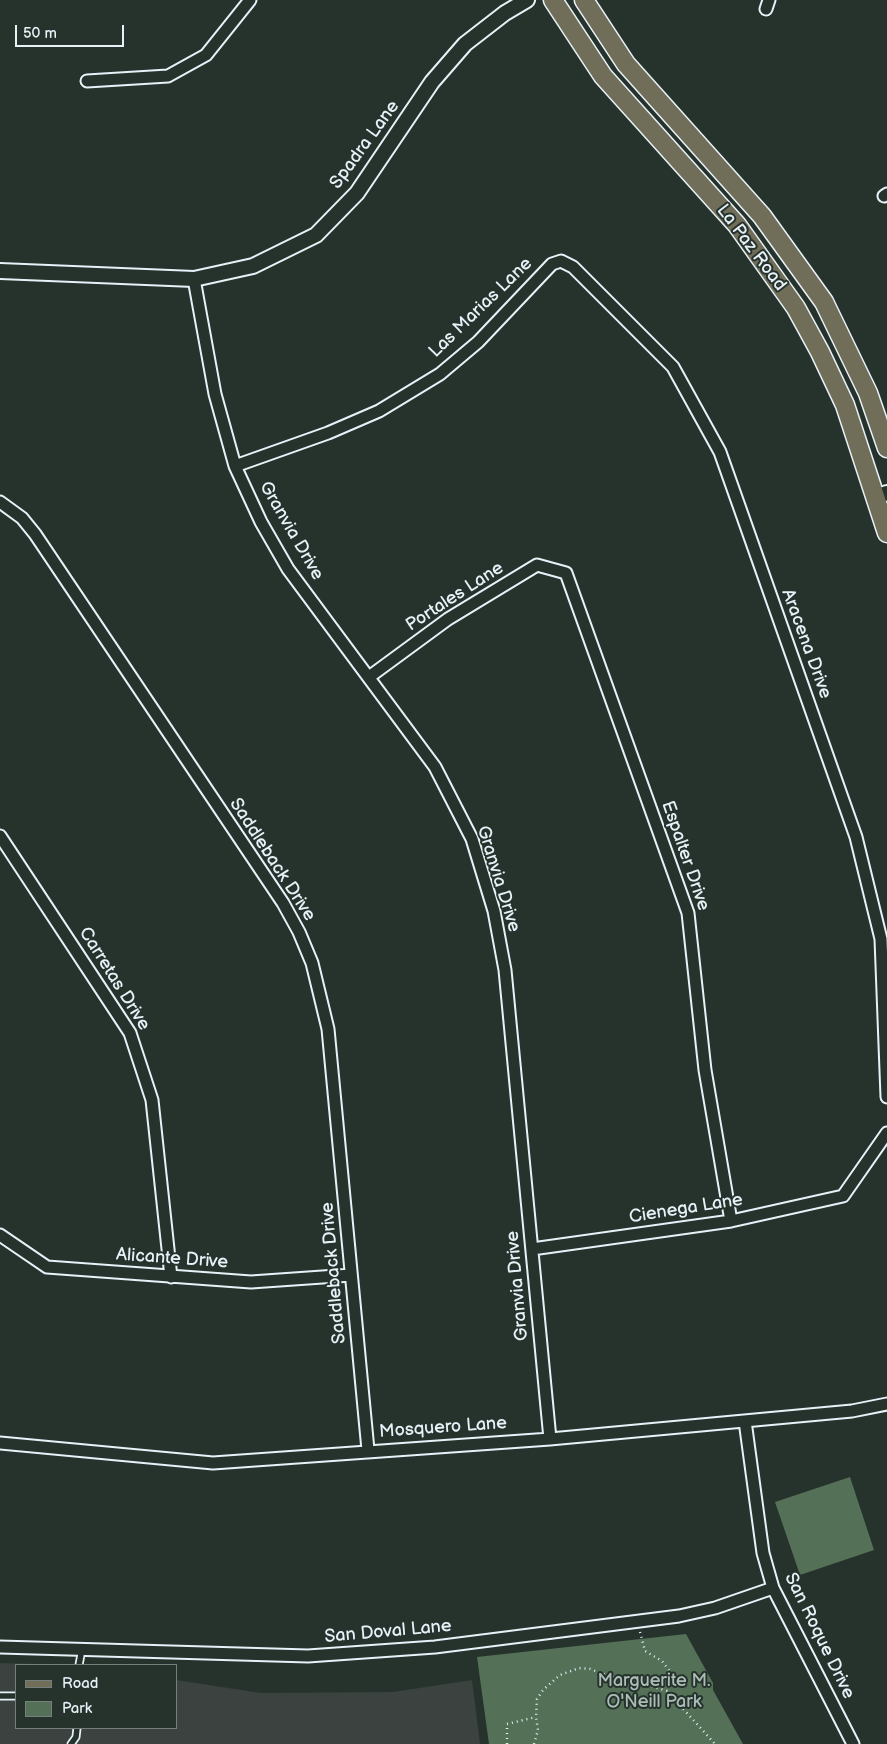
<!DOCTYPE html>
<html>
<head>
<meta charset="utf-8">
<style>
  body { margin:0 }
  #map { position:relative; width:887px; height:1744px; overflow:hidden; background:#26332d; font-family:"Balsamiq Sans",sans-serif }
  canvas { display:block }
  .legend { position:absolute; left:15px; top:1664px; width:162px; height:65px; box-sizing:border-box; background:#26332d; border:1px solid #747f7e; margin:0; padding:6px 9px; list-style:none; font-size:15px; color:#e8f1f8 }
  .legend li { display:flex; align-items:center; gap:10px; height:25px }
  .legend b { width:25px; border:1px solid #747f7e }
  .scale { position:absolute; left:15px; top:25px; width:109px; height:22px; box-sizing:border-box; border:2px solid #e8f1f8; border-top:0; padding-left:6px; font-size:15px; line-height:18px; white-space:nowrap; color:#e8f1f8; -webkit-text-stroke:4px #26332d; paint-order:stroke }
</style>
</head>
<body>
<div id="map">
<canvas width="887" height="1744"></canvas>
<ul class="legend">
<li><b style="height:6px;background:#706e59"></b>Road</li>
<li><b style="height:14px;background:#547057"></b>Park</li>
</ul>
<div class="scale">50 m</div>
</div>
<script>
const ctx = document.querySelector('canvas').getContext('2d');
ctx.lineJoin = 'round';
function paint(path, color) {
  ctx.fillStyle = color;
  ctx.fill(path, 'evenodd');
}
function poly(rows) {
  const path = new Path2D();
  for (const r of rows) {
    path.moveTo(r[0], r[1]);
    for (let i = 2; i < r.length; i += 2) path.lineTo(r[i], r[i + 1]);
  }
  return path;
}
function strokePath(path, color, width, dash) {
  ctx.strokeStyle = color;
  ctx.lineWidth = width;
  ctx.lineCap = dash ? 'butt' : 'round';
  ctx.setLineDash(dash || []);
  ctx.stroke(path);
}
function write(font, color, halo, rows, align = 'center') {
  ctx.font = font + ' "Balsamiq Sans",sans-serif';
  ctx.lineWidth = 4;
  ctx.setLineDash([]);
  ctx.textBaseline = 'middle';
  ctx.strokeStyle = halo;
  ctx.fillStyle = color;
  for (const [text, x, y, turn = 0] of rows) {
    ctx.save();
    ctx.translate(x, y);
    ctx.rotate((+turn || 0) * Math.PI / 180);
    ctx.textAlign = isNaN(turn) ? turn : align;
    if (halo) ctx.strokeText(text, 0, 0);
    ctx.fillText(text, 0, 0);
    ctx.restore();
  }
}
paint(poly([
  [0,1663,72,1665,16,1665,16,1728,176,1728,176,1680,261,1693,393,1692,472,1680,480,1744,0,1744]
]), '#3b4240');
paint(poly([
  [850,1477,874,1550,800,1575,775,1502],
  [686,1634,713,1683,713,1690,743,1744,489,1744,477,1657]
]), '#547057');
const service = poly([
  [79,1665,82,1649],
  [0,1696,16,1696],
  [71,1744,76,1737,77,1728]
]);
const minor = poly([
  [766,9,769,0],
  [87,81,168,76,206,55,250,0],
  [884,196,887,194],
  [194,279,215,394,235,466,261,522,288,569,435,767,472,839,494,911,505,970,550,1439],
  [235,466,328,433,379,411,440,374,478,342,552,264,561,261,573,267,673,367,720,452,856,837,881,939,887,1097],
  [0,502,22,518,35,534,283,903,299,932,312,963,328,1029,368,1450],
  [369,677,448,619,537,565,566,573,688,913,705,1070,731,1221],
  [0,836,130,1033,152,1100,171,1277],
  [0,1235,47,1267,251,1282,351,1275],
  [532,1249,731,1221,843,1196,887,1133],
  [745,1421,763,1553,773,1588,853,1744],
  [0,1443,213,1463,550,1439,852,1411,887,1404],
  [0,1647,308,1656,435,1647,679,1616,715,1608,773,1588]
]);
const tertiary = poly([
  [0,271,194,279,253,266,316,235,357,193,432,82,465,44,505,13,527,0],
  [875,497,887,493]
]);
const primary = poly([
  [553,0,603,76,737,225,796,308,820,352,845,405,887,533],
  [584,0,626,64,762,216,824,302,868,393,887,448]
]);
strokePath(service, '#e8f1f8', 9);
strokePath(minor, '#e8f1f8', 15);
strokePath(tertiary, '#e8f1f8', 18);
strokePath(primary, '#e8f1f8', 21);
strokePath(poly([
  [640,1632,645,1651,662,1661,674,1677,667,1691],
  [507,1744,507,1724,536,1717],
  [534,1744,538,1730,536,1717,537,1699,543,1690,560,1675,579,1668,590,1669,611,1677,642,1683,667,1691,715,1744]
]), '#e8f1f8', 2.5, [1, 4]);
strokePath(service, '#26332d', 5.5);
strokePath(minor, '#26332d', 11);
strokePath(tertiary, '#26332d', 14);
strokePath(primary, '#706e59', 18);
write('18px', '#e8f1f8', '#26332d', [
  ["Spadra Lane",365,145,-54],
  ["La Paz Road",751,248,53],
  ["Las Marias Lane",481,308,-44],
  ["Granvia Drive",291,531,60],
  ["Portales Lane",455,597,-33],
  ["Aracena Drive",806,644,70],
  ["Espalter Drive",685,856,71],
  ["Saddleback Drive",272,860,57],
  ["Granvia Drive",498,879,73],
  ["Carretas Drive",114,979,58],
  ["Cienega Lane",686,1209,-9],
  ["Alicante Drive",172,1259,4],
  ["Saddleback Drive",334,1273,-95],
  ["Granvia Drive",518,1286,-95],
  ["Mosquero Lane",443,1428,-4],
  ["San Doval Lane",388,1632,-5],
  ["San Roque Drive",819,1636,64]
]);
write('18px', '#adbdb8', '#26332d', [
  ["Marguerite M.",654,1681],
  ["O'Neill Park",654,1702]
]);
</script>
</body>
</html>
